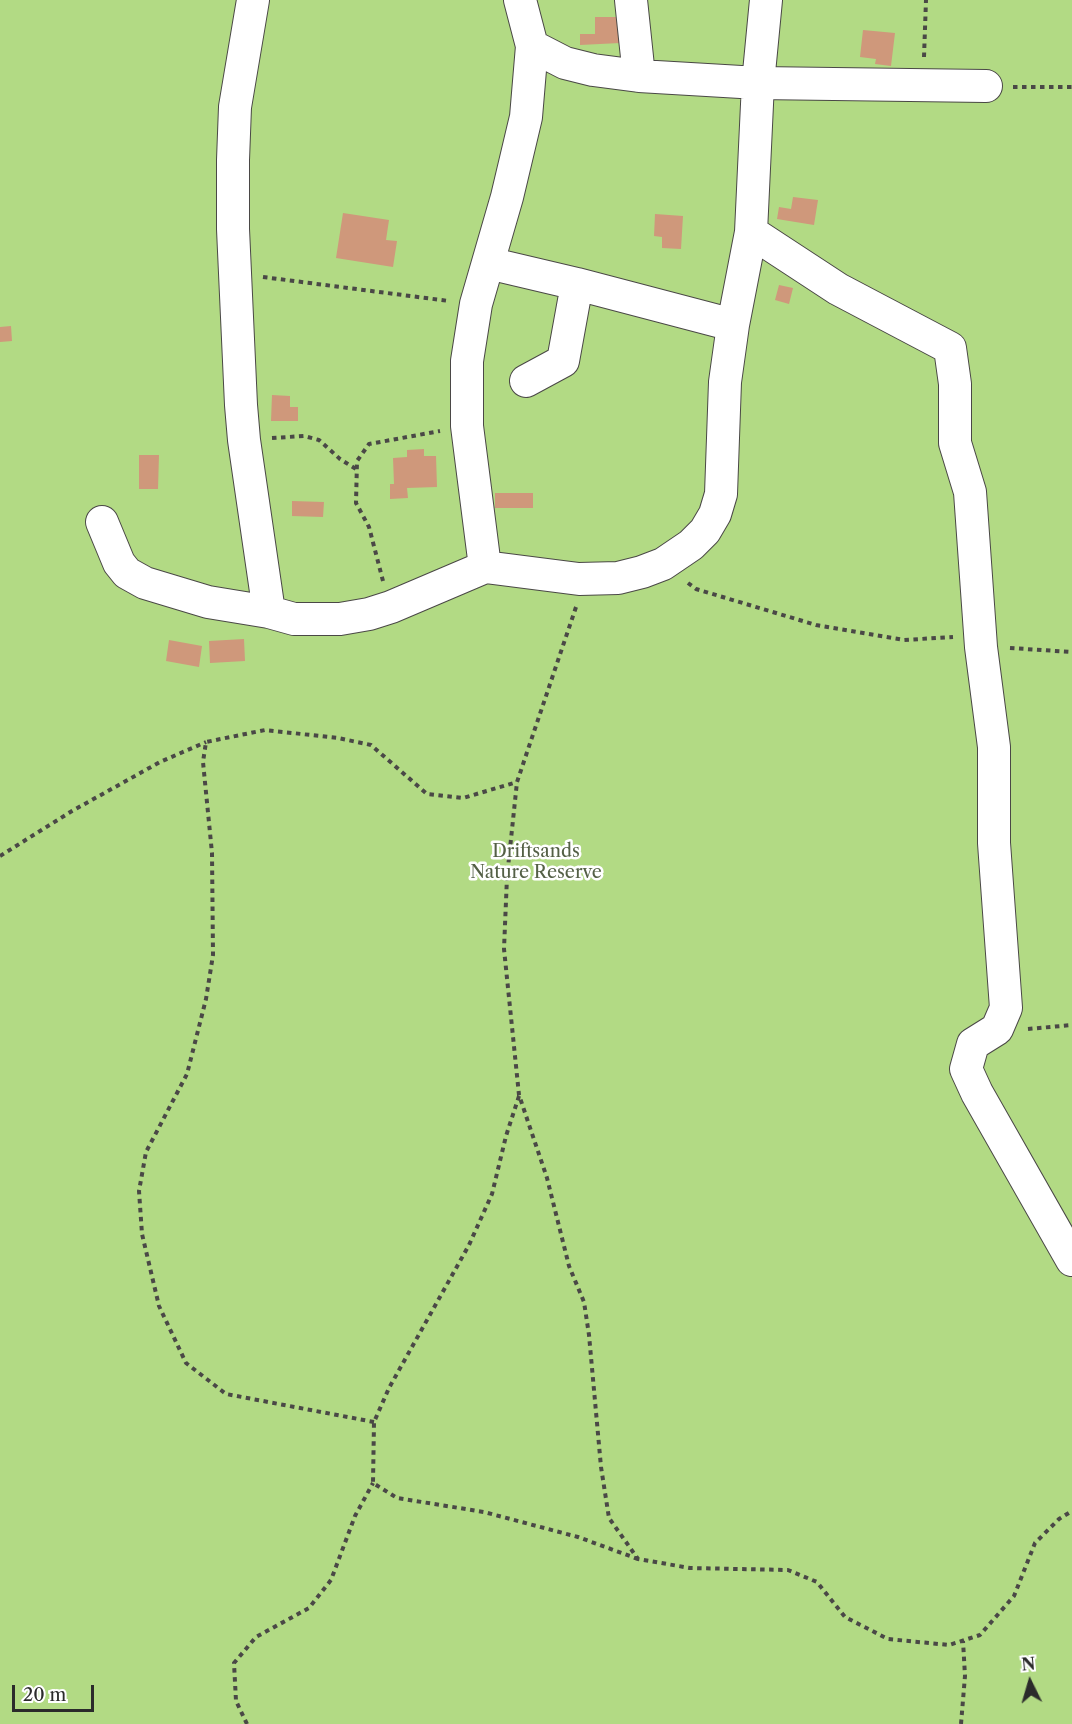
<!DOCTYPE html>
<html>
<head>
<meta charset="utf-8">
<style>
  body { margin:0 }
  #map { position:relative; width:1072px; height:1724px; overflow:hidden; background:#f9eddd; font-family:"Libre Caslon Text",serif }
  canvas { display:block }
  .north { position:absolute; left:1000px; top:1652px; width:60px; height:60px; -webkit-text-stroke:4px #fff; paint-order:stroke; rotate:355deg; font-size:16px; font-weight:700; line-height:24px; text-align:center; color:#2b2b2b }
  .north::after { content:''; display:block; margin:auto; width:21px; height:27px; background:#2b2b2b; clip-path:polygon(50% 0,100% 100%,50% 72%,0 100%) }
  .scale { position:absolute; left:12px; top:1685px; width:82px; height:27px; box-sizing:border-box; border:3px solid #2b2b2b; border-top:0; padding-left:8px; font-size:18px; line-height:21px; white-space:nowrap; color:#2b2b2b; -webkit-text-stroke:4px #fff; paint-order:stroke }
</style>
</head>
<body>
<div id="map">
<canvas width="1072" height="1724"></canvas>
<div class="north">N</div>
<div class="scale">20 m</div>
</div>
<script>
const ctx = document.querySelector('canvas').getContext('2d');
ctx.lineJoin = 'round';
function paint(path, color) {
  ctx.fillStyle = color;
  ctx.fill(path, 'evenodd');
}
function poly(rows) {
  const path = new Path2D();
  for (const r of rows) {
    path.moveTo(r[0], r[1]);
    for (let i = 2; i < r.length; i += 2) path.lineTo(r[i], r[i + 1]);
  }
  return path;
}
function strokePath(path, color, width, dash) {
  ctx.strokeStyle = color;
  ctx.lineWidth = width;
  ctx.lineCap = dash ? 'butt' : 'round';
  ctx.setLineDash(dash || []);
  ctx.stroke(path);
}
function write(font, color, halo, rows, align = 'center') {
  ctx.font = font + ' "Libre Caslon Text",serif';
  ctx.lineWidth = 5;
  ctx.setLineDash([]);
  ctx.textBaseline = 'middle';
  ctx.strokeStyle = halo;
  ctx.fillStyle = color;
  for (const [text, x, y, turn = 0] of rows) {
    ctx.save();
    ctx.translate(x, y);
    ctx.rotate((+turn || 0) * Math.PI / 180);
    ctx.textAlign = isNaN(turn) ? turn : align;
    if (halo) ctx.strokeText(text, 0, 0);
    ctx.fillText(text, 0, 0);
    ctx.restore();
  }
}
paint(poly([
  [0,0,1072,0,1072,1724,0,1724]
]), '#b2da84');
paint(poly([
  [595,17,619,17,620,43,580,45,580,34,595,34],
  [863,30,895,33,891,66,875,64,876,59,860,57],
  [793,197,818,200,814,225,777,219,779,207,791,209],
  [343,213,389,220,386,240,397,241,393,267,336,258],
  [655,214,683,216,681,249,662,248,662,237,654,236],
  [779,285,793,288,789,304,775,300],
  [11,326,12,341,0,342,0,327],
  [272,395,290,396,290,407,298,407,298,421,271,421],
  [424,449,424,456,436,456,437,487,407,488,408,498,390,499,390,484,394,484,393,458,407,457,407,450],
  [139,455,159,455,158,489,139,489],
  [495,493,533,493,533,508,495,508],
  [292,501,324,502,323,517,292,516],
  [244,639,245,661,210,663,209,641],
  [169,640,202,646,199,667,166,661]
]), '#cf987b');
const minor = poly([
  [253,0,235,107,233,160,233,229,241,405,244,440,269,612,294,619,340,619,369,614,391,607,485,567,467,426,467,361,476,304,507,197,526,117,532,46,520,0],
  [631,0,639,76],
  [532,46,565,63,593,70,639,76,758,83,986,86],
  [751,232,838,289,950,348,955,384,955,443,970,492,981,647,994,747,994,843,1006,1008,997,1029,973,1044,966,1069,977,1093,1072,1260],
  [488,263,577,284,733,325],
  [526,381,563,361,577,284],
  [102,522,119,563,127,573,145,583,208,602,269,612],
  [485,567,579,579,618,578,642,572,663,564,691,545,705,531,715,514,721,494,725,382,733,325,751,232,758,83,766,0]
]);
strokePath(minor, '#4a4846', 34);
strokePath(poly([
  [924,57,926,0],
  [1013,87,1072,87],
  [263,277,449,301],
  [272,438,304,436,319,440,340,459,356,469],
  [383,581,369,527,356,503,357,461,369,444,440,431],
  [688,583,696,589,816,625,904,640,953,637],
  [576,607,517,782,507,877,504,949,519,1095,547,1178,569,1266,584,1302,589,1335,601,1467,609,1518,638,1559,690,1568,788,1570,817,1582,845,1617,888,1639,949,1645,980,1635,1014,1596,1035,1543,1059,1519,1072,1511],
  [1010,648,1072,652],
  [0,856,72,811,160,762,206,742],
  [1028,1029,1072,1025],
  [519,1096,506,1136,492,1194,469,1245,389,1388,374,1422,373,1483,397,1498,484,1512,578,1537,638,1559],
  [374,1422,226,1394,186,1363,159,1306,142,1234,139,1191,146,1152,187,1074,206,999,213,955,212,853,203,762,206,742,265,730,338,738,371,745,427,794,463,798,517,782],
  [247,1724,236,1701,234,1663,256,1637,309,1608,331,1580,355,1516,373,1483],
  [961,1724,965,1676,963,1641]
]), '#4a4846', 4, [4.5, 4.5]);
strokePath(minor, '#fff', 32);
write('18px', '#546046', '#fff', [
  ["Driftsands",536,852],
  ["Nature Reserve",536,873]
]);
</script>
</body>
</html>
